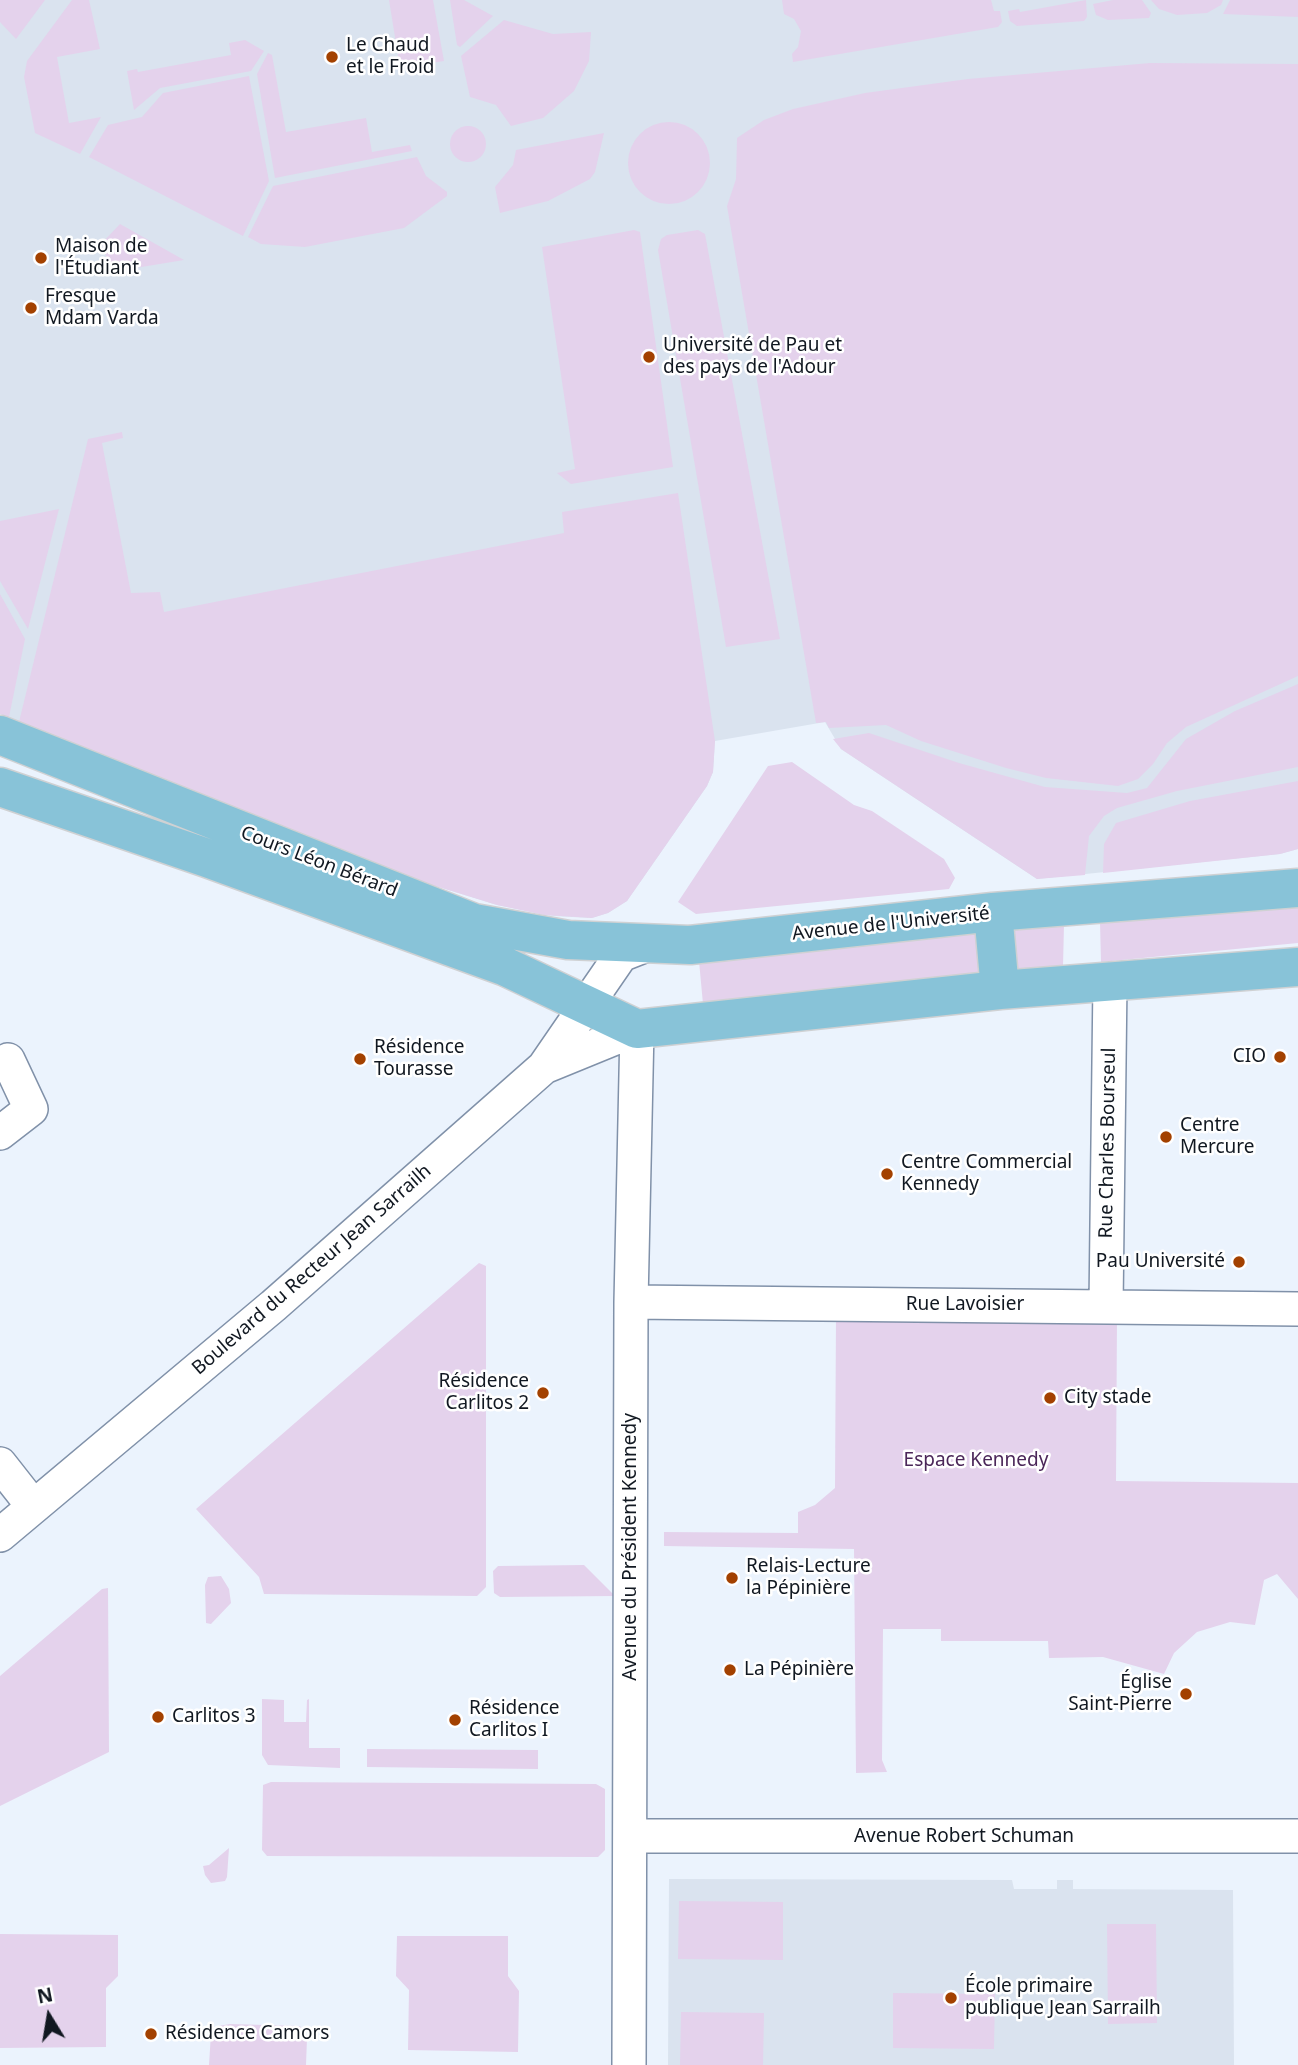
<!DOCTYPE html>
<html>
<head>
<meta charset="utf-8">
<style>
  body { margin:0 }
  #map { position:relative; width:1298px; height:2065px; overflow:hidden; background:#ebf3fd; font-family:"Noto Sans",sans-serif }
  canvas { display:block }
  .north { position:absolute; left:14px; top:1981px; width:70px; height:70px; -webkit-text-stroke:5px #fff; paint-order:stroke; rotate:349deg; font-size:19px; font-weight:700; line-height:28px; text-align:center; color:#111821 }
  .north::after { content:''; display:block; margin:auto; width:24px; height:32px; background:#111821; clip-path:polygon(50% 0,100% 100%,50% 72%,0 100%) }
</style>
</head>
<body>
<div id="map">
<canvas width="1298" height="2065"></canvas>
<div class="north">N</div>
</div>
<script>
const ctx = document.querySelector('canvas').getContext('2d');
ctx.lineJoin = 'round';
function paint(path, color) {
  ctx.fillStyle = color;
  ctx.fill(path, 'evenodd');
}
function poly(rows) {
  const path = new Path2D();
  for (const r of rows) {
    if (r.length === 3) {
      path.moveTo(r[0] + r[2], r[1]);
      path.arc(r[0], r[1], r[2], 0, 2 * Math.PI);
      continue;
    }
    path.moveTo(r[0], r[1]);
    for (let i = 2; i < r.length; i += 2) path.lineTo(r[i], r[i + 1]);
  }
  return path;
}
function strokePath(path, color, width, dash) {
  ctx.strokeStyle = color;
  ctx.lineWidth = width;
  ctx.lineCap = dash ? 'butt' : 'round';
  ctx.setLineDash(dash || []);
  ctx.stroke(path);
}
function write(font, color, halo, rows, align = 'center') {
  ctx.font = font + ' "Noto Sans",sans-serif';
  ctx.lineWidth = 5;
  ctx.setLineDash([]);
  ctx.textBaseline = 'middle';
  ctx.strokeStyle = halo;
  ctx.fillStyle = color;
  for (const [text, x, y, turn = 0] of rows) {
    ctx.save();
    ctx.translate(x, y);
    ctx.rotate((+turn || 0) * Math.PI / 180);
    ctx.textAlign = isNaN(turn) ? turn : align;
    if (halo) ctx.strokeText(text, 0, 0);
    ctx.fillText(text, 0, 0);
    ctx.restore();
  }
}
paint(poly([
  [0,0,1298,0,1298,849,1280,854,1037,879,841,749,825,722,715,741,713,772,707,786,627,901,608,913,592,918,553,916,497,905,413,879,0,714],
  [669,1879,1012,1880,1014,1889,1057,1889,1057,1880,1073,1880,1073,1889,1233,1890,1234,2065,668,2065]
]), '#dae3ef');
paint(poly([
  [0,0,45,0,16,39,0,22],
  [72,0,89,0,100,49,57,57,69,123,101,117,80,154,35,133,24,77,27,61],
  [389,0,433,0,444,61,400,68],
  [450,0,464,0,493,16,460,47,457,45],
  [782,0,991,0,994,11,1000,11,1002,22,998,27,793,62,792,54,798,47,801,31,794,19,784,14],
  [1086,0,1087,17,1084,21,1017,26,1010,21,1008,11,1019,9,1020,12],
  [1113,0,1142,0,1151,13,1149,18,1108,20,1096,15,1093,4],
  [1151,0,1223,0,1221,5,1207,13,1177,15,1159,9],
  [1230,0,1298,0,1298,17,1223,14],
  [504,20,553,34,591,32,589,61,574,91,543,118,511,126,496,105,470,97,461,56],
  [245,40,264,51,251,71,160,88,134,110,127,71,137,69,138,72,231,55,229,43],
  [268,53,272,55,286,132,366,118,372,152,410,145,412,151,275,178,257,74],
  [1150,63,1298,64,1298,676,1186,727,1167,743,1153,764,1138,779,1118,786,1046,778,1006,768,921,741,886,725,829,728,826,722,816,723,727,206,736,179,737,138,764,120,793,109,865,93,968,79],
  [249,76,269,181,243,236,89,157,108,125,142,117,163,93],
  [669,163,41],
  [468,144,18],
  [604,133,595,172,590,179,548,201,500,213,495,187,513,165,516,150],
  [417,157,426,176,447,192,447,196,404,228,305,247,261,244,248,237,273,186],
  [120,224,184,260,111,272,102,243],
  [634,230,640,232,673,467,571,484,557,473,575,469,542,247],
  [698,230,705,234,780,639,726,647,658,250,661,239,667,235],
  [122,432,123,438,102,443,131,593,160,592,164,612,564,533,562,512,678,493,715,741,713,772,707,786,627,901,608,913,592,918,544,915,497,905,413,879,19,722,88,439],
  [59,509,28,629,0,581,0,521],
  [0,594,25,639,9,717,0,714],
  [1298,684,1298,767,1177,791,1117,808,1104,816,1089,836,1085,875,1037,879,841,749,833,739,869,733,959,763,1045,787,1127,793,1147,788,1186,739,1235,711],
  [792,762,854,805,872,811,944,859,955,878,949,889,696,914,678,902,768,766],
  [1298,781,1298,849,1280,854,1103,873,1104,844,1116,823,1190,801],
  [1298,901,1298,943,1101,962,1100,922],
  [1064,925,1063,966,703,1004,699,961],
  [479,1263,486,1266,486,1587,477,1596,264,1594,259,1577,196,1509],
  [836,1316,1117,1318,1116,1481,1298,1483,1298,1599,1277,1574,1264,1580,1255,1625,1230,1622,1197,1632,1174,1653,1164,1674,1103,1657,1049,1658,1048,1641,941,1641,941,1629,883,1629,882,1760,887,1772,856,1773,854,1549,664,1546,664,1532,798,1533,798,1512,815,1505,835,1488],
  [584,1565,615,1596,500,1597,494,1593,493,1571,498,1566],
  [221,1576,229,1589,231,1603,211,1624,206,1623,205,1585,208,1577],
  [108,1588,109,1752,0,1806,0,1676,102,1589],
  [262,1699,284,1700,284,1722,306,1722,307,1700,309,1699,309,1748,340,1748,340,1768,268,1765,262,1755],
  [367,1749,538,1750,538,1769,367,1767],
  [271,1782,596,1784,605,1789,605,1850,598,1857,267,1856,262,1850,263,1785],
  [229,1848,227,1877,225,1881,211,1883,205,1875,203,1866,209,1865],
  [679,1901,783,1902,783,1960,678,1959],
  [1107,1924,1156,1924,1157,2023,1108,2024],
  [0,1934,118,1935,118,1976,106,1988,106,2047,0,2048],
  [397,1936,508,1936,508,1976,519,1991,518,2052,408,2050,409,1990,396,1976],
  [893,1993,995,1994,994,2049,893,2048],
  [681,2012,764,2013,763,2065,680,2065],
  [230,2024,300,2026,307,2038,306,2065,209,2065,211,2033,218,2026]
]), '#e4d2ec');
const minor = poly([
  [0,1064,8,1060,31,1109,0,1133],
  [544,1067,621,955,649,944],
  [631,1302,1298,1309],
  [1106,1306,1110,981],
  [0,1464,33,1506],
  [0,1535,273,1306,544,1067,637,1029,631,1302,629,2065],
  [630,1836,1298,1836]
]);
const major = poly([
  [0,735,474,923,568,940,690,945,993,912,1298,888],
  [0,787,207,858,506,967,637,1029,1000,990,1298,967],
  [993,912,1000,990]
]);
strokePath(minor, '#8091a9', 36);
strokePath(major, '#cfd1d3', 41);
strokePath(minor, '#fff', 33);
strokePath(major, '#88c3d8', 38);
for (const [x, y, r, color] of [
  [332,57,7,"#a34100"],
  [41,258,7,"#a34100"],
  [31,308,7,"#a34100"],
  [649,357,7,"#a34100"],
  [1280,1057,7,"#a34100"],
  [360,1059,7,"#a34100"],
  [1166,1137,7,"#a34100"],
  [887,1174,7,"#a34100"],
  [1239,1262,7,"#a34100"],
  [543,1393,7,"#a34100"],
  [1050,1398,7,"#a34100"],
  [732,1578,7,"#a34100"],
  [730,1670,7,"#a34100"],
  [1186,1694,7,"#a34100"],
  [158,1717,7,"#a34100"],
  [455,1720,7,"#a34100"],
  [951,1998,7,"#a34100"],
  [151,2034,7,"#a34100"]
]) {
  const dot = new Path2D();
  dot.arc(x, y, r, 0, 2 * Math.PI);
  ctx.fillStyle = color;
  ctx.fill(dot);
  strokePath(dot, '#fff', 2.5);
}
write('19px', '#111821', '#fff', [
  ["Le Chaud",346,46],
  ["et le Froid",346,68],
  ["Maison de",55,247],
  ["l'Étudiant",55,269],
  ["Fresque",45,297],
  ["Mdam Varda",45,319],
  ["Université de Pau et",663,346],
  ["des pays de l'Adour",663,368],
  ["Résidence",374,1048],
  ["Tourasse",374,1070],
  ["CIO",1266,1057,"right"],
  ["Centre",1180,1126],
  ["Mercure",1180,1148],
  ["Centre Commercial",901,1163],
  ["Kennedy",901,1185],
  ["Pau Université",1225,1262,"right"],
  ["Résidence",529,1382,"right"],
  ["Carlitos 2",529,1404,"right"],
  ["City stade",1064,1398],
  ["Relais-Lecture",746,1567],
  ["la Pépinière",746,1589],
  ["La Pépinière",744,1670],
  ["Église",1172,1683,"right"],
  ["Saint-Pierre",1172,1705,"right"],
  ["Résidence",469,1709],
  ["Carlitos I",469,1731],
  ["Carlitos 3",172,1717],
  ["École primaire",965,1987],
  ["publique Jean Sarrailh",965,2009],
  ["Résidence Camors",165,2034]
], 'left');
write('19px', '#111821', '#fff', [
  ["Cours Léon Bérard",319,862,21],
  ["Avenue de l'Université",891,924,-6],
  ["Rue Charles Bourseul",1108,1143,-89],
  ["Boulevard du Recteur Jean Sarrailh",312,1270,-41],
  ["Rue Lavoisier",965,1305],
  ["Avenue du Président Kennedy",631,1547,-90],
  ["Avenue Robert Schuman",964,1837]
]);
write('19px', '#4b2759', '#fff', [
  ["Espace Kennedy",976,1461]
]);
</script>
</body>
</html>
